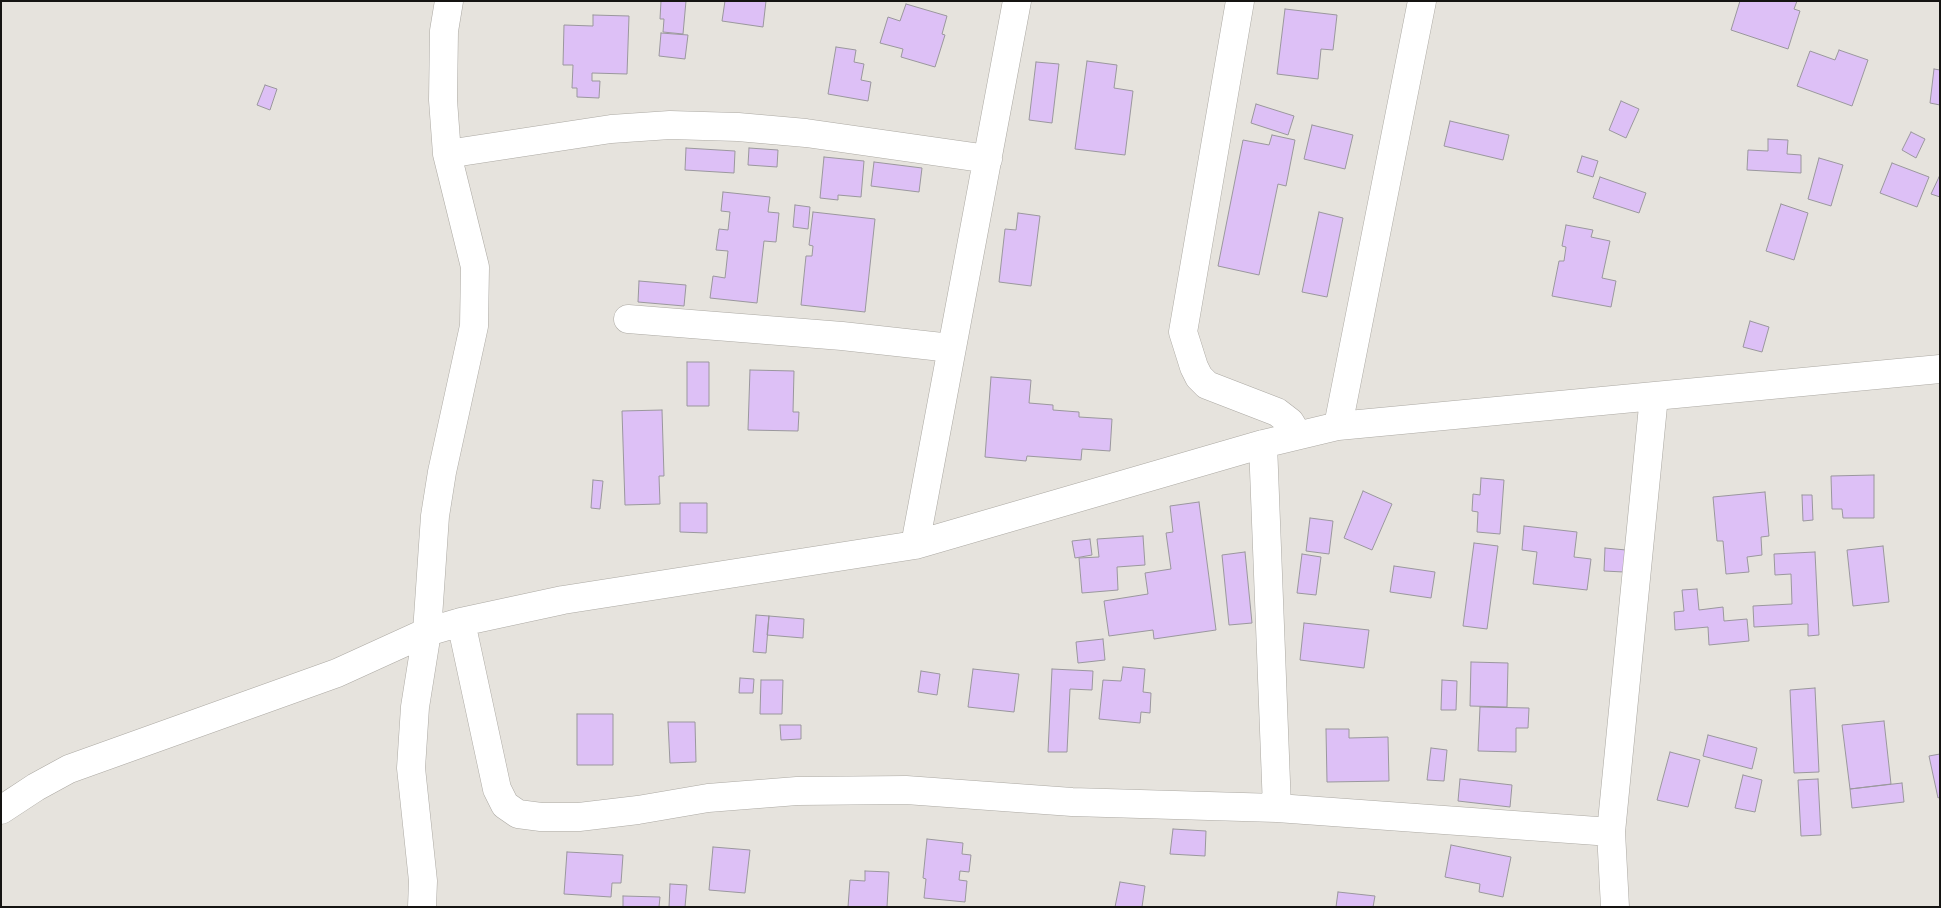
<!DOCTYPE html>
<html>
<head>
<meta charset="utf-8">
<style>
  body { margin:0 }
  #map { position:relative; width:1941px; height:908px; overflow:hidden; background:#e6e3dd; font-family:Helvetica,sans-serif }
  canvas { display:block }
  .frame { position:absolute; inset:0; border:2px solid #151412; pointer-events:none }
</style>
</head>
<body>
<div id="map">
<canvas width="1941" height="908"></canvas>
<div class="frame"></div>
</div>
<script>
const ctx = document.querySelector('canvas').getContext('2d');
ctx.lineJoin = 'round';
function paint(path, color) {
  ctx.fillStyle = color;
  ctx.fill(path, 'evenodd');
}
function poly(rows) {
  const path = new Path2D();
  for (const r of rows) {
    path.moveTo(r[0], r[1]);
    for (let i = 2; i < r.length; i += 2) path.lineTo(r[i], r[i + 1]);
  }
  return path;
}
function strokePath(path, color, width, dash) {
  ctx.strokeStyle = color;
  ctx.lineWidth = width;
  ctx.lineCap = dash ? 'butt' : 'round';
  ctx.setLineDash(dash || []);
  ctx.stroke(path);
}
const building = poly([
  [661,1,686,1,683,34,663,32,664,19,660,19,661,1],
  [725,1,766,1,763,27,722,21,725,1],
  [1740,1,1797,1,1794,9,1800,11,1788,49,1731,30,1740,1],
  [906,4,947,16,942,34,945,35,935,67,901,57,903,49,880,43,888,17,900,21,906,4],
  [1285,9,1337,15,1333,50,1321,49,1318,79,1277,74,1285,9],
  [593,15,629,16,627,74,592,73,592,81,600,81,599,98,577,97,577,88,572,88,573,65,563,65,564,25,593,26,593,15],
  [661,33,688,35,685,59,659,56,661,33],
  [836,47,856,50,854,62,864,64,861,80,871,82,868,101,828,94,836,47],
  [1839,50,1868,60,1852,106,1797,86,1810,51,1835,60,1839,50],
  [1087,61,1117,65,1114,88,1133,91,1125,155,1075,149,1087,61],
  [1036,62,1059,64,1052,123,1029,120,1036,62],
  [1934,69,1940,70,1940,105,1930,103,1934,69],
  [265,85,277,89,270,110,257,105,265,85],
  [1621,101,1639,109,1626,138,1609,130,1621,101],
  [1256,104,1294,116,1288,135,1251,123,1256,104],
  [1450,121,1509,135,1503,160,1444,146,1450,121],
  [1312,125,1353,135,1345,169,1304,159,1312,125],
  [1911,132,1925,139,1916,158,1902,150,1911,132],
  [1272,135,1295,140,1286,186,1278,184,1259,275,1218,266,1243,140,1269,145,1272,135],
  [1768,139,1788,140,1787,154,1801,155,1801,173,1747,170,1748,150,1768,151,1768,139],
  [686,148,735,151,734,173,685,170,686,148],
  [749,148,778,150,777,167,748,165,749,148],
  [1582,156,1598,161,1593,177,1577,172,1582,156],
  [824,157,864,161,861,197,838,195,838,200,820,198,824,157],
  [1819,158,1843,165,1831,206,1808,199,1819,158],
  [874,162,922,168,919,192,871,186,874,162],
  [1892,163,1929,177,1917,207,1880,193,1892,163],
  [1600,177,1646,193,1639,213,1593,198,1600,177],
  [1939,177,1940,177,1940,197,1931,194,1939,177],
  [723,192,770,197,768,212,779,213,776,242,764,241,757,303,710,298,713,276,725,278,728,251,716,250,719,229,728,230,730,212,721,211,723,192],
  [1781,204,1808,213,1794,260,1766,251,1781,204],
  [795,205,810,207,808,229,793,227,795,205],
  [813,212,875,219,865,312,801,305,806,256,812,256,813,246,809,245,813,212],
  [1319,212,1343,218,1327,297,1302,292,1319,212],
  [1018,213,1040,216,1031,286,999,282,1005,229,1016,230,1018,213],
  [1566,225,1593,230,1591,237,1610,241,1602,278,1616,281,1611,307,1552,296,1559,261,1564,261,1566,247,1562,246,1566,225],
  [639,281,686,285,684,306,638,302,639,281],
  [1750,321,1769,327,1762,352,1743,347,1750,321],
  [687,362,709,362,709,406,687,406,687,362],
  [750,370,794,371,793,412,799,412,798,431,748,430,750,370],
  [991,377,1031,380,1029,403,1053,405,1053,410,1079,412,1079,417,1112,419,1110,451,1082,449,1081,460,1027,456,1026,461,985,457,991,377],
  [662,410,664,476,659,476,660,504,625,505,622,411,662,410],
  [1874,475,1874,518,1843,518,1842,509,1832,509,1831,476,1874,475],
  [1481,478,1504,480,1500,534,1477,532,1478,512,1472,511,1473,494,1480,495,1481,478],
  [593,480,603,481,600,509,591,508,593,480],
  [1363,491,1392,504,1372,550,1344,538,1363,491],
  [1765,492,1769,536,1761,537,1762,555,1747,557,1749,572,1726,574,1723,541,1717,541,1713,497,1765,492],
  [1802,495,1812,495,1813,520,1803,521,1802,495],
  [1199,502,1216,630,1154,639,1153,630,1109,636,1104,601,1148,594,1145,573,1171,569,1166,533,1173,532,1170,506,1199,502],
  [680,503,707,503,707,533,680,532,680,503],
  [1310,518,1333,521,1329,554,1306,551,1310,518],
  [1524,526,1577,532,1574,557,1591,559,1587,590,1533,584,1537,552,1522,550,1524,526],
  [1143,536,1145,565,1117,567,1118,590,1082,593,1079,558,1099,557,1097,539,1143,536],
  [1090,539,1092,555,1075,558,1072,541,1090,539],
  [1474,543,1498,546,1487,629,1463,626,1474,543],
  [1883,546,1889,602,1853,606,1847,550,1883,546],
  [1605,548,1626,550,1624,572,1604,571,1605,548],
  [1245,552,1252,623,1229,625,1222,555,1245,552],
  [1815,552,1819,635,1808,636,1808,624,1754,627,1753,606,1792,604,1791,574,1775,575,1774,554,1815,552],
  [1302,554,1321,557,1316,595,1297,593,1302,554],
  [1394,566,1435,572,1431,598,1390,592,1394,566],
  [1697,589,1699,610,1723,607,1724,621,1747,619,1749,641,1709,645,1708,627,1675,630,1674,612,1684,611,1682,590,1697,589],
  [756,615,769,616,766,653,753,652,756,615],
  [769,616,804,619,803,638,767,635,769,616],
  [1304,623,1369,630,1364,668,1300,660,1304,623],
  [1103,639,1105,660,1078,663,1076,642,1103,639],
  [1471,662,1508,663,1507,707,1470,706,1471,662],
  [1123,667,1145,669,1143,692,1151,693,1150,713,1141,712,1140,723,1099,719,1103,680,1121,681,1123,667],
  [973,669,1019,674,1014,712,968,707,973,669],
  [1052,669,1093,671,1092,690,1070,689,1067,752,1048,752,1052,669],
  [921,671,940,674,937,695,918,692,921,671],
  [740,678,754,679,753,693,739,693,740,678],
  [761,680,783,680,782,714,760,714,761,680],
  [1442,680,1457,681,1456,710,1441,710,1442,680],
  [1815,688,1819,772,1794,773,1790,690,1815,688],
  [1480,707,1529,708,1528,728,1516,728,1516,752,1478,751,1480,707],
  [577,714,613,714,613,765,577,765,577,714],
  [1884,721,1891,784,1850,789,1842,725,1884,721],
  [668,722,695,722,696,762,670,763,668,722],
  [780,725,801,725,801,739,781,740,780,725],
  [1326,729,1349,729,1349,738,1388,737,1389,781,1327,782,1326,729],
  [1708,735,1757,748,1752,769,1703,756,1708,735],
  [1431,748,1447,750,1444,781,1427,780,1431,748],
  [1670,752,1700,760,1688,807,1657,800,1670,752],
  [1940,754,1940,797,1938,798,1929,756,1940,754],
  [1743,775,1762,780,1755,812,1735,808,1743,775],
  [1460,779,1512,785,1510,807,1458,801,1460,779],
  [1818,779,1821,835,1801,836,1798,780,1818,779],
  [1902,783,1904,802,1852,808,1850,789,1902,783],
  [1173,829,1206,831,1205,856,1170,854,1173,829],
  [927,839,963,843,962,854,971,855,969,872,960,871,959,880,967,881,965,902,924,898,926,879,923,878,927,839],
  [1451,845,1511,857,1503,897,1479,892,1480,884,1445,877,1451,845],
  [713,847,750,850,745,893,709,890,713,847],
  [567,852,623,855,621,883,612,883,611,897,564,894,567,852],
  [865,871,889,872,887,907,848,907,850,880,865,881,865,871],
  [1120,882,1145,886,1142,907,1115,907,1120,882],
  [670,884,687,885,685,907,669,907,670,884],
  [1338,892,1375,896,1373,907,1336,907,1338,892],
  [623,896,660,897,659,907,623,907,623,896]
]);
paint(building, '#ddc0f6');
strokePath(building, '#9a979d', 1);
const minor = poly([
  [1240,1,1183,332,1194,367,1199,377,1207,385,1277,412,1290,422,1298,435],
  [447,154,611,129,670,125,738,127,806,133,988,159],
  [628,319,842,336,951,348],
  [1338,426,1422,1],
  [1263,444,1277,808],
  [915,545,1017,1],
  [461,622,497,789,505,805,518,814,541,817,579,817,638,810,708,798,797,791,906,790,1072,802,1277,808,1611,832],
  [1,810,36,787,69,769,337,673,427,632,461,622,563,600,915,545,1263,444,1338,426,1940,369],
  [422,907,423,881,411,768,415,707,427,632,435,516,442,472,474,326,475,267,447,154,443,100,444,31,449,1],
  [1615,907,1611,832,1654,396]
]);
strokePath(minor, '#aca9a3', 29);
strokePath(minor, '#fff', 28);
</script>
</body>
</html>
